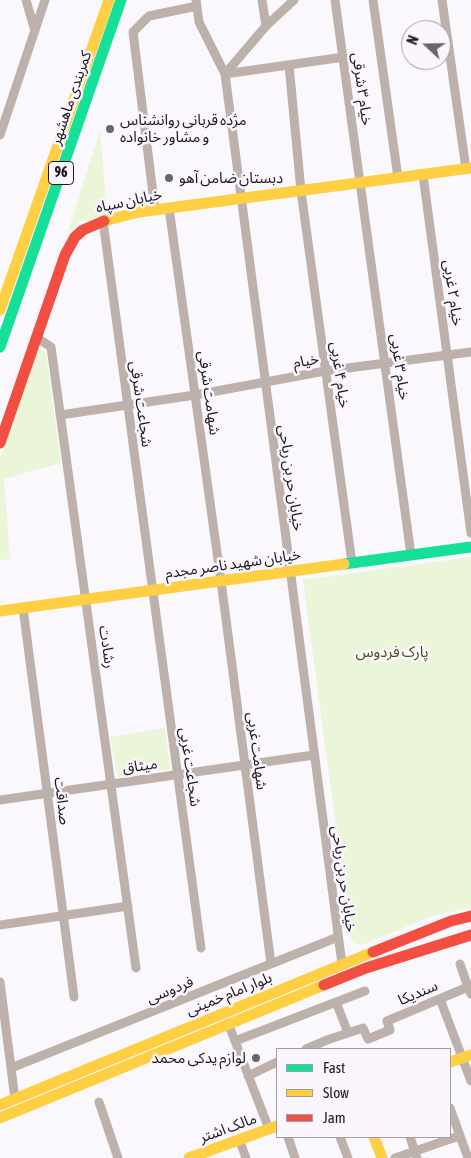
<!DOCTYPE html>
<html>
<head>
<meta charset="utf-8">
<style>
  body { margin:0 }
  #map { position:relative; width:471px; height:1158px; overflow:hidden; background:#faf8fc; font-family:"Asap Condensed",sans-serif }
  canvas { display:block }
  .legend { position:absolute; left:276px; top:1048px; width:175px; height:90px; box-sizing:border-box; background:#fbf6fe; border:1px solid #a19da4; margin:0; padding:6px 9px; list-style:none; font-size:15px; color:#1b171d }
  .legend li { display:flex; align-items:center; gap:10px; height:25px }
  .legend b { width:25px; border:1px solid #a19da4 }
  .north { position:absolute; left:401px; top:20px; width:50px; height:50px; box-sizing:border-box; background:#fbf6fe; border:1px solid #a19da4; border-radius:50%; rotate:291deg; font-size:14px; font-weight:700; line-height:20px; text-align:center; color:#1b171d }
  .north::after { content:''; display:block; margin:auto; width:18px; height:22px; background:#69666b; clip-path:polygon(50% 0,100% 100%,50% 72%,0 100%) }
</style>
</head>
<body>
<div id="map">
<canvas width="471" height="1158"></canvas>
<ul class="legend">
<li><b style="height:6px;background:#16e098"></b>Fast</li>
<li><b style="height:6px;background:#ffcf43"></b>Slow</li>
<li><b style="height:6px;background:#f24e42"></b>Jam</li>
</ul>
<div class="north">N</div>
</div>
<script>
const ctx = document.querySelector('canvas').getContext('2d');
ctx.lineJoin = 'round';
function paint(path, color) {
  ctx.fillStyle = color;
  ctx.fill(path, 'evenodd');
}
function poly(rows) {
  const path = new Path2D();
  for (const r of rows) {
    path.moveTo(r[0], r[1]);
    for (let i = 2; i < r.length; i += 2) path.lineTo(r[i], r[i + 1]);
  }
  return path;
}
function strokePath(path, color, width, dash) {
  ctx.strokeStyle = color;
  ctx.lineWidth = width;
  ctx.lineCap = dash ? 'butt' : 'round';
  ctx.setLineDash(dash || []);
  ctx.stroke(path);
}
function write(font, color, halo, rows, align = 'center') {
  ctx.font = font + ' "Asap Condensed","Noto Sans Arabic",sans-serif';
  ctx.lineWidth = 5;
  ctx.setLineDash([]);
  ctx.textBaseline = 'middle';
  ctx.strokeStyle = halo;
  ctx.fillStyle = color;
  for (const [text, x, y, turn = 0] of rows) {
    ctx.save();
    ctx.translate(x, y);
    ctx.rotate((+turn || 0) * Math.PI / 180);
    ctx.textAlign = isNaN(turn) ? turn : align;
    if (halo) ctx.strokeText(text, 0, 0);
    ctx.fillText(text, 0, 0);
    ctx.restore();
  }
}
paint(poly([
  [100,130,107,215,80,222,68,232],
  [38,347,46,354,61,463,4,479,10,559,0,560,0,458],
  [471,557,471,907,430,917,364,944,357,944,351,939,303,580],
  [165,728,170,769,118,777,110,737]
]), '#ebf5d7');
strokePath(poly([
  [26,0,35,31],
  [196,0,199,22,225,74,342,964],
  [262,0,266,26],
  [335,0,411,555],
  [373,0,398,178],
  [442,0,466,169],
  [289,65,301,191,352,563],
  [225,74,344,57],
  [225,74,266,26,294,0],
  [0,135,45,0],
  [423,175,471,533],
  [169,208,221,581,271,964],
  [155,210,133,32,149,16,197,6],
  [103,221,201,948],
  [36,337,51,347,136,968],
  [60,415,195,395,325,371,471,352],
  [23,608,74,997],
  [0,800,314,755],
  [0,925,128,906],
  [460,964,468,987],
  [0,982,15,1099],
  [440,999,471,1081],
  [336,1002,348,1033],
  [228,1023,269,1129],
  [235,1041,365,991],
  [306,1049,327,1040,363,1028,368,1039,390,1030,387,1021,468,987,471,994],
  [11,1068,338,937],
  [248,1076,277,1062],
  [99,1102,118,1158],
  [450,1108,468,1158],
  [288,1137,295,1158],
  [340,1137,348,1158],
  [410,1137,417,1158],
  [239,1139,246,1158],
  [395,1158,459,1136]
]), '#bcb1ab', 9);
strokePath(poly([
  [0,347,121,0],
  [344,564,471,547]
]), '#16e098', 11);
strokePath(poly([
  [104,221,139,212,471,168],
  [0,310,109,0],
  [0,611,344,564],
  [450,1062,471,1055],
  [0,1105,373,952],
  [0,1118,324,985],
  [374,1137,382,1158],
  [189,1158,277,1126]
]), '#ffcf43', 11);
strokePath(poly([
  [0,443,65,255,75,237,83,230,104,221],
  [373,952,451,921,471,916],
  [324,985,366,968,471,935]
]), '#f24e42', 11);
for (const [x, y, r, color] of [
  [110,129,5,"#69666b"],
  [169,178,5,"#69666b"],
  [256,1058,5,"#69666b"]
]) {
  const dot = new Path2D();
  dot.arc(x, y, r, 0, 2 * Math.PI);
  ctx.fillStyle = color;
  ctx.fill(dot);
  strokePath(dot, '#fbf6fe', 2);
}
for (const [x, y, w] of [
  [61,173,25]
]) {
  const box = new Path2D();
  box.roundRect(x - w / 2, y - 11.5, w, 23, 4);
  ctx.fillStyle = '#fbf6fe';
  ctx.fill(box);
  strokePath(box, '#1b171d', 1);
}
write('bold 14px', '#1b171d', null, [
  ["96",61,173]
]);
write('15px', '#1b171d', '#fbf6fe', [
  ["خیام ۳ شرقی",362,89,82],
  ["کمربندی ماهشهر",71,98,-71],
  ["خیابان سپاه",129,201,-12],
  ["خیام ۲ غربی",453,293,82],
  ["خیام",306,361,-11],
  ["خیام ۳ غربی",400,367,82],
  ["خیام ۴ غربی",340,375,82],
  ["شهامت شرقی",209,393,82],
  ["شجاعت شرقی",141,404,82],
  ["خیابان حر بن ریاحی",291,478,82],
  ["خیابان شهید ناصر مجدم",233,564,-8],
  ["رشادت",107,647,82],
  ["شهامت غربی",257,751,83],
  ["میثاق",140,766,-8],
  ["شجاعت غربی",190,767,82],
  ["صداقت",62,801,83],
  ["خیابان حر بن ریاحی",344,879,82],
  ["فردوسی",170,990,-22],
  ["سندیکا",418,993,-23],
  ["بلوار امام خمینی",229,994,-22],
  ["مالک اشتر",228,1128,-20]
]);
write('15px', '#1b171d', '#fbf6fe', [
  ["مژده قربانی روانشناس",120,120],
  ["و مشاور خانواده",120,137],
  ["دبستان ضامن آهو",179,178],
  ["لوازم یدکی محمد",246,1058,"right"]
], 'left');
write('15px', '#405111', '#fbf6fe', [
  ["پارک فردوس",392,652]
]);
</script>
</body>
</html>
